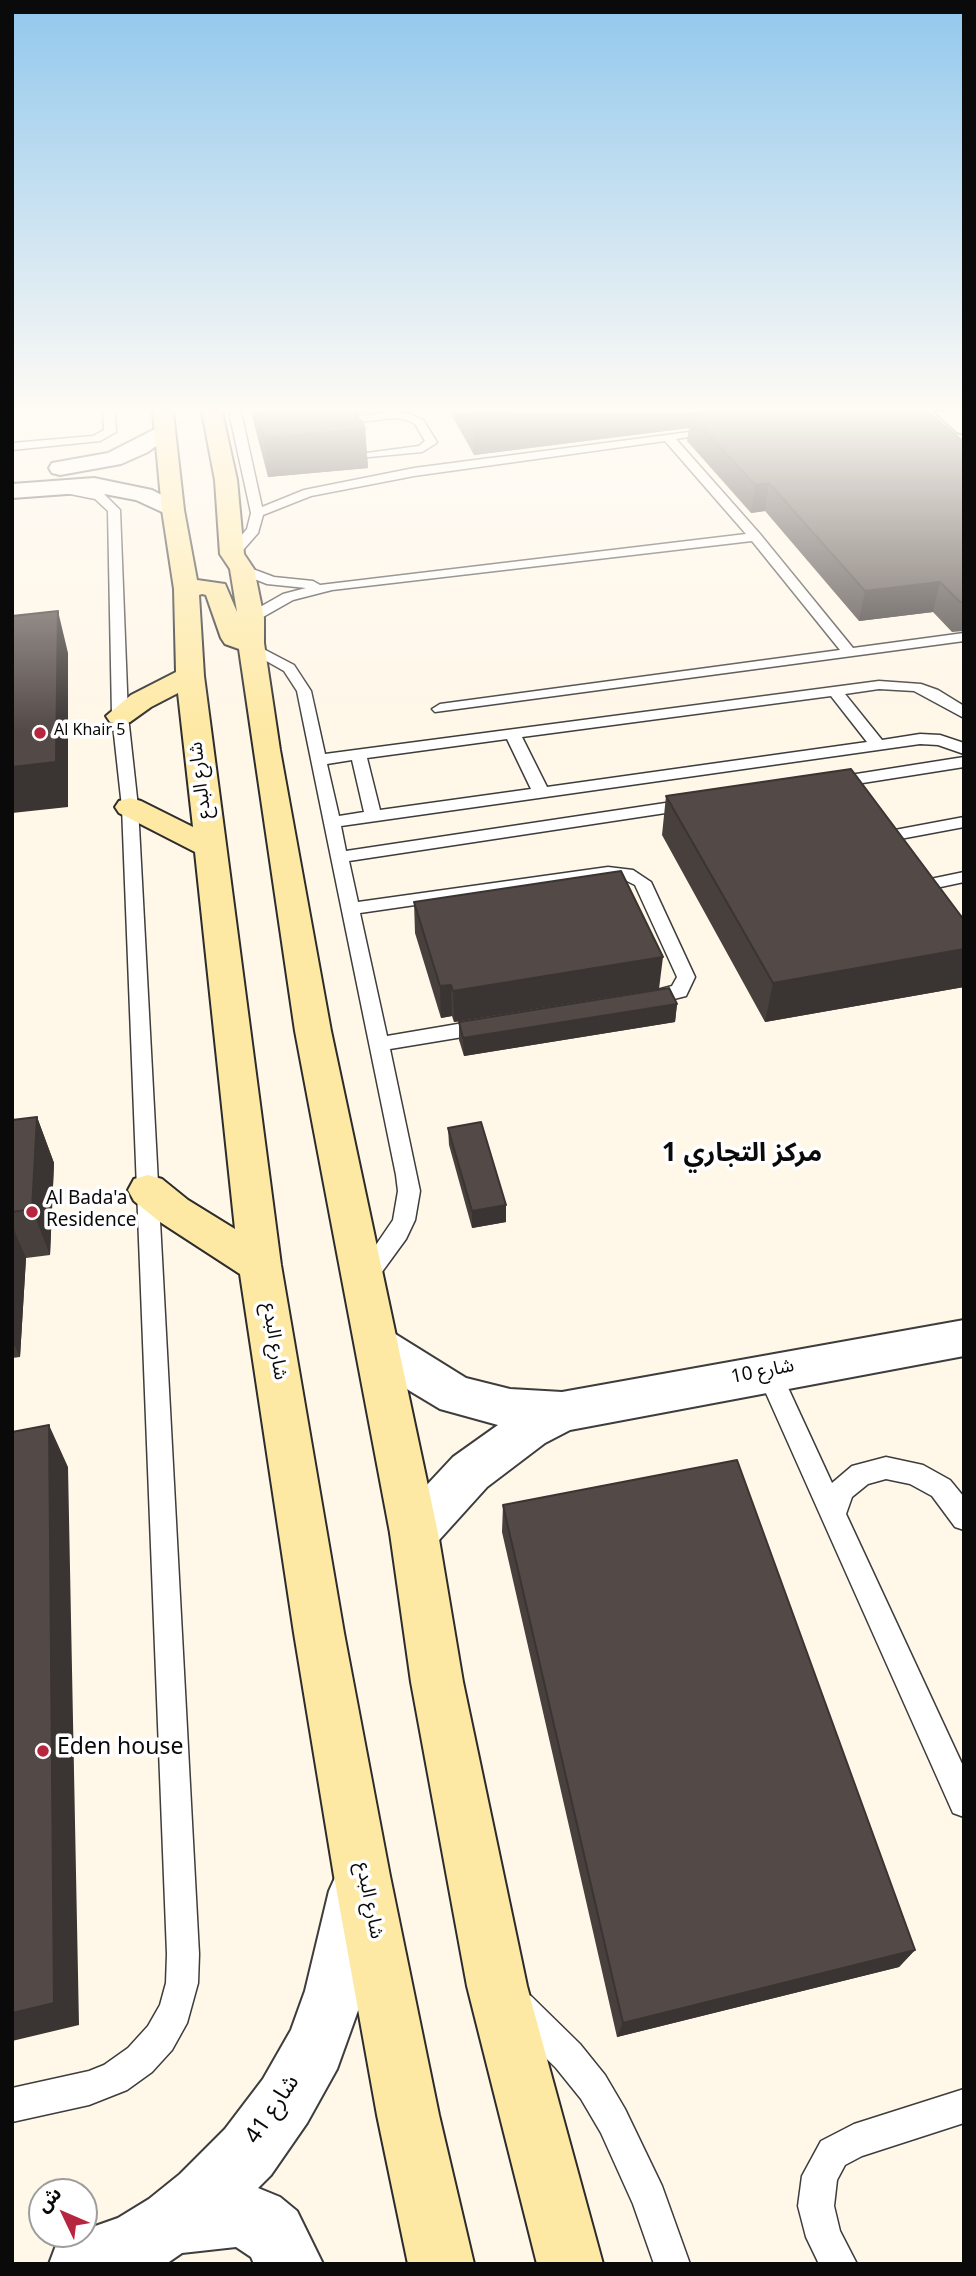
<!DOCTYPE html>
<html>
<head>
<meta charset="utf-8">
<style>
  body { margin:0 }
  #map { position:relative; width:976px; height:2276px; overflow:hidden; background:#fff7e8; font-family:Georgia,"Noto Sans Arabic",serif }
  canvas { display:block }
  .frame { position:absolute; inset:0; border:14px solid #0a0a0a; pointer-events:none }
  .north { position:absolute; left:28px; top:2178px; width:70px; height:70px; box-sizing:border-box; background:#fff; border:2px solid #9d9d9d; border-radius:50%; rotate:314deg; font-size:19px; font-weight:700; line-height:28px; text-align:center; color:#0a0a0a }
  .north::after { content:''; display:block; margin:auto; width:24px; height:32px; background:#b6263e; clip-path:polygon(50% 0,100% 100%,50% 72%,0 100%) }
</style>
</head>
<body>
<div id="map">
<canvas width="976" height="2276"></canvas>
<div class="frame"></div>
<div class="north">ش</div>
</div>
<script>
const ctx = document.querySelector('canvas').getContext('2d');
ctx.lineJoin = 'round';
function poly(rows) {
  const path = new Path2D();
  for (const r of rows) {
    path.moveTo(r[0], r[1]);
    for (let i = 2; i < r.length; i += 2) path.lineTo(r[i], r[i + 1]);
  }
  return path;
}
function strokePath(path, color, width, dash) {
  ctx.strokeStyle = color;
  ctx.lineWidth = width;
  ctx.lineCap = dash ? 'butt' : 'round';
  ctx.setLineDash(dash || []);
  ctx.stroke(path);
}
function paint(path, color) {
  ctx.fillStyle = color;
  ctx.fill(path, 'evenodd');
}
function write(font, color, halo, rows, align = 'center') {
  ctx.font = font + ' Georgia,"Noto Sans Arabic",serif';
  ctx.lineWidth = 7;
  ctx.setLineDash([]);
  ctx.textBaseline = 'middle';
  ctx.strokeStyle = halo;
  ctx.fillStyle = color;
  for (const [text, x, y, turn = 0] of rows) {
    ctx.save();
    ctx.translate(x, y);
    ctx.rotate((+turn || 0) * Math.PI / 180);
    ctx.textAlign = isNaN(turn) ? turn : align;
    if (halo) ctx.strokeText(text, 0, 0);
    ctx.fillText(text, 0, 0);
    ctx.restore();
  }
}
const service = poly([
  [103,412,115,412,116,432,100,441,12,450,12,443,93,436,104,430,103,412],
  [229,412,241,412,262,507,304,490,414,468,720,428,720,432,676,439,760,534,853,648,964,633,964,641,435,712,432,709,440,704,840,650,752,541,332,590,293,600,256,621,246,621,246,615,283,594,306,588,267,584,237,572,237,566,242,565,274,577,313,581,320,585,746,534,665,441,414,476,311,496,263,515,258,533,237,557,232,558,225,554,247,529,251,513,229,412],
  [392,412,410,414,423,420,437,442,435,444,422,452,359,458,359,454,419,446,425,441,415,424,407,420,395,418,349,423,343,420,349,417,392,412],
  [59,484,103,493,120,510,128,716,138,807,199,1954,198,1983,187,2023,172,2050,152,2072,127,2090,89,2105,12,2122,12,2088,89,2071,104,2065,128,2048,148,2026,160,2005,166,1983,167,1954,122,807,112,716,108,511,95,499,55,491,55,485,59,484],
  [252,643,294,665,311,691,325,754,879,681,921,684,938,690,964,706,964,718,914,691,879,689,845,694,882,740,920,734,940,735,964,743,964,754,938,745,920,744,341,826,346,851,692,799,700,804,692,809,349,861,358,902,608,867,633,870,651,882,695,977,686,996,646,1006,639,1005,636,1000,639,995,672,986,677,977,635,885,623,879,608,877,360,913,387,1036,487,1019,494,1021,497,1026,494,1031,487,1033,390,1049,420,1191,415,1220,406,1239,371,1287,363,1289,355,1287,352,1280,393,1220,398,1191,396,1175,297,691,284,671,247,650,245,647,252,643],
  [831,696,867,742,547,787,522,737,831,696],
  [507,739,531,789,380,810,367,758,507,739],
  [352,760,364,812,339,816,327,764,352,760],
  [964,757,964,767,831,788,823,783,831,778,964,757],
  [964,817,964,827,884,842,876,837,884,832,964,817],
  [964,872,964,882,922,891,913,886,916,882,964,872],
  [769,1363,778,1366,832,1483,852,1466,886,1457,923,1465,950,1480,964,1497,964,1530,955,1527,932,1496,910,1484,886,1479,868,1484,852,1497,846,1514,964,1768,964,1817,953,1813,757,1373,760,1366,769,1363],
  [519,1992,531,1996,580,2044,605,2075,625,2109,662,2186,690,2264,654,2264,633,2204,601,2133,581,2099,556,2068,507,2020,503,2008,507,1996,519,1992],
  [964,2089,964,2123,862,2156,845,2165,837,2180,834,2206,840,2231,857,2264,819,2264,806,2237,798,2206,802,2176,821,2141,854,2124,964,2089]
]);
const minor = poly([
  [165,424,172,426,175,430,172,434,148,452,121,464,60,475,52,473,49,468,52,463,108,453,165,424],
  [94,478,152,490,181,505,184,510,181,515,173,517,136,500,94,492,12,498,12,484,94,478],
  [964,1320,964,1356,570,1430,545,1443,487,1487,431,1549,414,1556,397,1549,390,1533,397,1517,453,1457,498,1425,440,1409,410,1391,362,1358,355,1345,362,1332,377,1327,392,1332,466,1378,510,1389,562,1392,964,1320]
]);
const tertiary = poly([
  [935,412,957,412,964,417,964,434,957,432,935,412],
  [358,1862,378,1871,387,1891,365,1991,337,2069,307,2123,271,2175,258,2188,280,2197,297,2211,323,2264,254,2264,251,2257,236,2247,182,2253,166,2264,49,2264,58,2240,74,2234,84,2234,84,2230,118,2218,149,2199,180,2174,225,2129,263,2079,291,2030,305,1991,329,1891,338,1871,358,1862]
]);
const secondary = poly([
  [153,412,173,412,184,510,197,580,225,584,237,612,230,569,220,554,215,480,202,412,222,412,237,480,244,554,254,569,264,618,264,643,280,750,331,1031,438,1533,463,1682,527,1986,603,2264,537,2264,467,1986,411,1682,390,1533,295,1031,239,649,225,644,221,638,206,595,202,594,199,595,204,676,281,1265,344,1633,390,1876,439,2115,474,2264,408,2264,377,2115,334,1876,294,1633,240,1274,160,1222,134,1201,128,1190,134,1179,148,1175,162,1179,188,1200,235,1229,195,852,119,813,115,807,119,801,130,798,141,801,193,827,178,693,151,707,130,722,120,724,110,722,106,716,131,695,176,672,174,589,162,510,153,412]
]);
strokePath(service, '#3d3d3d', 3);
strokePath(minor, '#3d3d3d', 4);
strokePath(tertiary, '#3d3d3d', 4);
strokePath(secondary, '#2c2c2c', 4);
paint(service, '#fff');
paint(minor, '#fff');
paint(tertiary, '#fff');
paint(secondary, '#fee9a4');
paint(poly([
  [251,412,359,412,359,420,365,429,368,468,268,477],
  [450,412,928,412,964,442,964,631,952,632,933,612,859,621,765,511,751,513,687,441,689,428,474,455],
  [666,796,964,920,964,987,765,1022,662,835],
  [414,902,659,989,454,1022,452,1016,441,1018,415,933],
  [677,1004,675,1022,464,1056,459,1040,459,1022],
  [37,1117,54,1163,50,1255,26,1258,20,1357,12,1358,12,1120],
  [448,1128,506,1205,506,1222,472,1228,449,1145],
  [503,1505,915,1950,899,1967,617,2037,502,1532]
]), '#47403d');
paint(poly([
  [359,412,360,430,365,429,368,468,268,477,264,438,354,419,354,413],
  [508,412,815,412,690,414,689,428,474,455,473,416],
  [769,483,765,511,751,513,755,485],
  [940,582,933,612,859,621,865,591],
  [58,611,68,653,68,807,12,813,12,767],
  [964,949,964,987,765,1022,773,983],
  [663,957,659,989,454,1022,453,991],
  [451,985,452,1016,441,1018,440,986],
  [677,1004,675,1022,464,1056,463,1038],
  [37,1117,54,1163,50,1255,32,1209],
  [506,1205,506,1222,472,1228,472,1211],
  [12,1225,26,1258,20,1357,12,1340],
  [49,1425,68,1467,79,2025,12,2041,12,2013],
  [915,1950,899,1967,617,2037,623,2023]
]), '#3a3432');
const building = poly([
  [257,412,359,412,354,413,354,419,362,421,365,429,264,438,257,412],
  [471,412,508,412,473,416,471,412],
  [707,412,928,412,964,442,964,602,960,602,940,582,865,591,769,483,755,485,690,414,707,412],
  [58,611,56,762,12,767,12,616,58,611],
  [851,769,964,920,964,949,773,983,666,796,851,769],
  [621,871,663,957,453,991,451,985,440,986,414,902,621,871],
  [669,988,677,1004,463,1038,459,1022,669,988],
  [37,1117,32,1209,12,1212,12,1120,37,1117],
  [481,1122,506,1205,472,1211,448,1128,481,1122],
  [49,1425,54,2003,12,2013,12,1432,49,1425],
  [737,1460,915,1950,623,2023,503,1505,737,1460]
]);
paint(building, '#534a47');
strokePath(building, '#3a3432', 2);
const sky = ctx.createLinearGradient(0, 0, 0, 731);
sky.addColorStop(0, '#91c7ed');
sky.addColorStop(0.56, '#fffbf5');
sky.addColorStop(1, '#fffbf500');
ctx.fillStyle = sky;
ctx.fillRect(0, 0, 976, 731);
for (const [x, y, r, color] of [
  [40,733,7,"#b6263e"],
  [32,1212,7,"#b6263e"],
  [43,1751,7,"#b6263e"]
]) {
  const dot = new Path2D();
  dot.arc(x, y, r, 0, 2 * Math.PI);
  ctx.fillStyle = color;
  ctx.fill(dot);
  strokePath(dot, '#fff', 2.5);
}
write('16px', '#0a0a0a', '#fff', [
  ["Al Khair 5",54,733]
], 'left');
write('19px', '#0a0a0a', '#fff', [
  ["شارع البدع",203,780,-97],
  ["شارع البدع",272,1342,81],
  ["شارع 10",763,1374,-11],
  ["شارع البدع",367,1901,79]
]);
write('19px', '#0a0a0a', '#fff', [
  ["Al Bada'a",46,1201],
  ["Residence",46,1223]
], 'left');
write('23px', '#0a0a0a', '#fff', [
  ["Eden house",57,1751]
], 'left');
write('23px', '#0a0a0a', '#fff', [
  ["شارع 41",275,2111,-56]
]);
write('bold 26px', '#0a0a0a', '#fff', [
  ["مركز التجاري 1",742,1157]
]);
</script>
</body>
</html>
